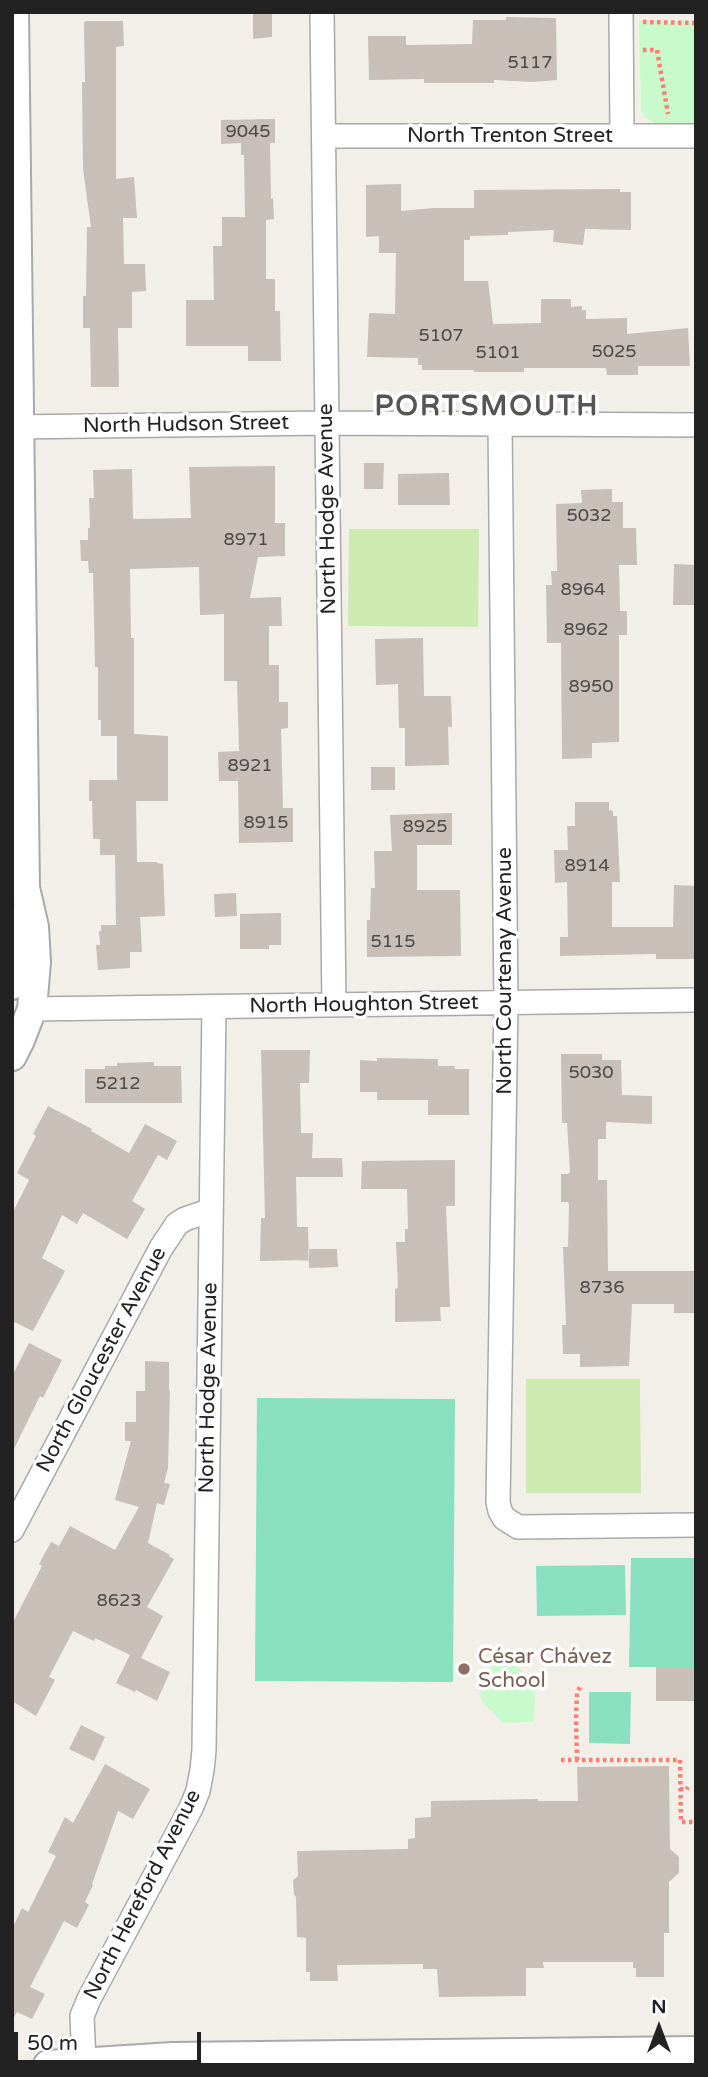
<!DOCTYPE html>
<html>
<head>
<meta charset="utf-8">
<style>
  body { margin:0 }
  #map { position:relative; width:708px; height:2077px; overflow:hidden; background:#f2efe9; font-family:"Varela Round",sans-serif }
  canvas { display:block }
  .frame { position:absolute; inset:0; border:14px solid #222; pointer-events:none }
  .north { position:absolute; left:624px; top:1993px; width:70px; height:70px; -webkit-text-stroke:5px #fff; paint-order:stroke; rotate:0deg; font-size:19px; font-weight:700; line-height:28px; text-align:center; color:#222 }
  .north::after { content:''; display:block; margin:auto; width:24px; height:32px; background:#222; clip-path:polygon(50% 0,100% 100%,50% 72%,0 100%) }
  .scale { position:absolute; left:14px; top:2032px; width:187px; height:32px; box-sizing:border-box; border:4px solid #222; border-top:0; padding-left:9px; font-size:21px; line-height:24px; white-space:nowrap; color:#222; -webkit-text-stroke:5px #fff; paint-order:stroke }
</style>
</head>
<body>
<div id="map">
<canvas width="708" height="2077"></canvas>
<div class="frame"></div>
<div class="north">N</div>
<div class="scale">50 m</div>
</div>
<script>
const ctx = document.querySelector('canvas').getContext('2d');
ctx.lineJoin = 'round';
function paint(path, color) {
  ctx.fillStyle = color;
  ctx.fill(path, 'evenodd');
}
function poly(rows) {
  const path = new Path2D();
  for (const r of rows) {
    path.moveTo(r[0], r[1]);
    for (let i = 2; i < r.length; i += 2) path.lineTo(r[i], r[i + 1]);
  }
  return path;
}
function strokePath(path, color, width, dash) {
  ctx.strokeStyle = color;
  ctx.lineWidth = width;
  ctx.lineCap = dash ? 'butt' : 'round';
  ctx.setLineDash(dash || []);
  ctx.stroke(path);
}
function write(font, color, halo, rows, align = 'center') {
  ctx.font = font + ' "Varela Round",sans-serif';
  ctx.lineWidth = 7;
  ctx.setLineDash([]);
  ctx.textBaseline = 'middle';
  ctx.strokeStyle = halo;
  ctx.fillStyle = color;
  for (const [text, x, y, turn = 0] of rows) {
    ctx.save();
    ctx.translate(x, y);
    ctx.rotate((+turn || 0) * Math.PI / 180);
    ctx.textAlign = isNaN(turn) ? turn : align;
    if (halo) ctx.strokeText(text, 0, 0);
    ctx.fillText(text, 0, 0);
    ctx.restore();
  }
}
paint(poly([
  [349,529,479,529,478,627,348,626],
  [526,1379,640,1379,641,1493,526,1493]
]), '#cdebb0');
paint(poly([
  [639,21,696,21,696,123,656,124,644,117,641,108],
  [493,1666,517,1666,535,1685,534,1722,503,1723,481,1700,480,1677]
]), '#c8facc');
paint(poly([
  [257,1398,455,1399,453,1682,255,1681],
  [631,1558,696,1558,696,1667,629,1667],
  [625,1565,626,1615,537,1616,536,1566],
  [589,1692,631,1692,630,1744,589,1743]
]), '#88e0be');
paint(poly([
  [253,12,272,12,272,37,253,39],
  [506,17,556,18,557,80,532,82,494,80,494,83,424,83,424,79,369,80,368,36,406,36,406,45,472,44,473,20,506,20],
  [86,21,123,21,124,46,116,47,116,179,134,177,137,218,123,218,124,264,145,264,146,291,132,292,132,328,118,328,119,387,91,387,90,328,83,328,83,296,86,296,87,227,91,227,83,169,82,82,85,82,84,23],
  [275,119,275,143,270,143,271,199,273,198,274,219,266,220,266,279,275,279,275,311,280,311,281,361,248,361,248,346,186,346,186,300,214,300,213,246,222,246,222,217,245,217,244,155,241,155,241,143,221,144,221,120],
  [401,184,401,211,433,208,474,208,474,190,620,189,620,192,631,192,631,230,585,229,583,245,553,242,554,230,508,232,508,235,470,236,470,240,464,240,464,281,488,281,493,324,541,323,541,299,571,299,571,307,582,306,582,310,586,310,586,319,627,318,627,334,688,328,690,366,638,366,638,375,607,375,606,368,524,368,524,372,474,372,474,370,422,370,422,365,418,365,418,358,367,357,369,313,395,314,396,253,379,253,379,236,366,237,366,185],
  [364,463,384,463,383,489,364,489],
  [275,466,275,523,285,523,285,556,258,557,250,598,281,597,282,626,269,626,269,665,279,665,279,702,288,702,288,728,281,729,283,808,293,808,293,842,239,843,238,781,219,781,218,752,239,751,237,681,224,681,224,614,200,615,199,567,130,569,131,638,134,638,134,734,168,736,168,801,136,801,137,862,157,862,157,863,163,864,165,916,140,917,142,952,130,952,130,968,98,970,96,945,100,945,99,931,101,931,101,925,116,925,115,855,100,855,100,839,93,839,92,801,89,801,89,780,117,780,117,736,101,736,101,720,98,720,98,667,95,667,93,573,89,573,88,561,81,561,80,540,88,540,88,528,90,528,89,498,94,498,93,470,132,469,133,519,191,518,189,467],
  [449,473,450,505,398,505,398,474],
  [612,489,612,502,623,502,623,528,636,528,637,565,619,565,620,611,627,611,627,635,619,635,619,742,592,743,592,758,562,759,561,643,547,643,546,585,552,585,551,571,557,571,556,504,582,503,581,490],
  [674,564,696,565,696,605,673,605],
  [423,638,424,696,451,696,452,727,448,727,449,765,405,766,405,728,399,728,398,684,376,685,375,639],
  [371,767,395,767,395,790,371,790],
  [575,802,609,802,609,810,613,811,613,816,617,816,620,882,612,882,612,927,673,927,674,885,696,886,696,959,656,959,656,954,560,956,560,937,568,937,567,882,555,883,554,850,568,850,567,826,575,826],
  [452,813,452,845,417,845,417,890,460,890,461,956,367,957,367,920,370,920,371,888,375,888,374,851,392,851,390,815],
  [236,893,237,916,215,917,214,894],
  [281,913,281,945,269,945,269,949,240,949,240,914],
  [261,1050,310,1050,309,1083,300,1083,301,1133,313,1133,312,1158,342,1158,343,1177,296,1177,297,1227,308,1227,309,1260,260,1261,261,1218,265,1218],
  [561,1054,602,1054,602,1060,621,1060,622,1095,652,1096,652,1124,606,1122,606,1139,598,1139,598,1180,607,1180,608,1271,696,1271,696,1313,674,1313,674,1304,632,1304,629,1366,580,1367,580,1354,563,1354,562,1325,566,1325,563,1247,568,1247,569,1205,568,1202,561,1202,561,1174,568,1174,570,1172,567,1123,562,1123],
  [377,1058,438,1059,438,1066,455,1066,454,1069,469,1069,469,1115,428,1115,428,1100,377,1100,377,1092,360,1092,360,1060,377,1061],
  [154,1062,154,1066,181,1066,182,1103,85,1103,85,1069,105,1069,105,1066,117,1066,117,1063],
  [48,1106,92,1129,91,1131,129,1153,145,1124,177,1141,167,1160,158,1155,132,1201,145,1209,127,1239,83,1213,77,1224,62,1215,42,1258,65,1271,33,1331,12,1321,12,1214,29,1180,17,1173,36,1136,33,1134],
  [455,1160,455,1206,446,1206,450,1307,440,1307,441,1321,395,1322,395,1289,398,1288,396,1242,405,1242,405,1229,408,1229,407,1189,361,1189,362,1161],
  [308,1249,337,1249,338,1267,309,1268],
  [29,1343,62,1360,43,1398,40,1396,12,1453,12,1376],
  [145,1361,169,1362,169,1390,170,1390,168,1468,164,1483,170,1484,164,1505,157,1503,148,1543,170,1555,169,1556,174,1559,147,1607,163,1616,141,1658,170,1672,157,1701,136,1690,135,1692,116,1683,130,1655,95,1638,94,1641,73,1631,49,1677,55,1680,36,1716,12,1701,12,1624,42,1566,39,1564,51,1542,59,1546,70,1526,115,1550,139,1507,115,1500,131,1441,125,1441,125,1422,136,1422,136,1391,145,1391],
  [656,1667,696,1667,696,1701,656,1701],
  [81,1725,105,1737,94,1761,69,1749],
  [105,1764,150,1789,133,1819,118,1811,92,1884,93,1885,85,1902,89,1905,77,1928,64,1921,30,1987,45,1994,32,2019,17,2012,12,2021,12,1929,22,1908,28,1912,56,1856,48,1852,65,1817,73,1823],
  [669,1766,670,1849,679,1857,679,1873,669,1882,669,1933,664,1933,664,1977,636,1977,636,1968,633,1968,633,1962,543,1962,544,1968,526,1968,526,1996,439,1997,437,1969,423,1969,423,1964,337,1965,338,1981,310,1981,310,1972,306,1972,306,1938,297,1937,296,1897,294,1894,293,1880,298,1876,297,1851,408,1849,408,1839,415,1838,415,1818,431,1817,431,1801,538,1799,538,1801,578,1801,577,1767]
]), '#c7bfb8');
const minor = poly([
  [322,12,334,1005],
  [621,12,622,135],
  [324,136,696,136],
  [500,424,506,1003,498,1502,500,1511,504,1518,518,1527,696,1525],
  [12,427,327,423,696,425],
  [32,1009,696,1000],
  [12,1530,161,1248,177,1224,185,1219,211,1210],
  [84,2062,82,2016,89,1999,191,1808,198,1791,202,1770,204,1750,214,1007]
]);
const tertiary = poly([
  [12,985,19,918],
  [12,1056,20,1040,32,1009,36,962,34,927,25,888,14,12],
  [48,2065,172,2057,696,2051]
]);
strokePath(minor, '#a9a9a9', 26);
strokePath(tertiary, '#a9a9a9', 32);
strokePath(poly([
  [643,22,696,23],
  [643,50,657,50,668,114],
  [561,1760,680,1760,681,1822,696,1822],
  [577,1760,576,1719,577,1693,580,1687],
  [680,1789,686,1790,688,1787]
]), '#fa8072', 4.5, [3.5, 3.5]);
strokePath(minor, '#fff', 23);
strokePath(tertiary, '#fff', 28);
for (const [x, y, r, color] of [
  [464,1669,7,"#8d6e63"]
]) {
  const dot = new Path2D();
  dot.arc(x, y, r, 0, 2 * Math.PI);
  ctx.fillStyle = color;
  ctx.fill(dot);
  strokePath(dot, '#fff', 2.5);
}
write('18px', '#4b4948', null, [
  ["5117",530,63],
  ["9045",248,132],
  ["5107",441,336],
  ["5025",614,352],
  ["5101",498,353],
  ["5032",589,516],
  ["8971",246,540],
  ["8964",583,590],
  ["8962",586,630],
  ["8950",591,687],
  ["8921",250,766],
  ["8915",266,823],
  ["8925",425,827],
  ["8914",587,866],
  ["5115",393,942],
  ["5030",591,1073],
  ["5212",118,1084],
  ["8736",602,1288],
  ["8623",119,1601]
]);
write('21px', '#222', '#fff', [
  ["North Trenton Street",510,136],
  ["North Hudson Street",186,425,-1],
  ["North Hodge Avenue",328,509,-91],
  ["North Courtenay Avenue",505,971,-90],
  ["North Houghton Street",364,1005,-1],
  ["North Gloucester Avenue",102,1360,-62],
  ["North Hodge Avenue",209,1388,-89],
  ["North Hereford Avenue",143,1895,-63]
]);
write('21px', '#785e54', '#fff', [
  ["César Chávez",478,1657],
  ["School",478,1681]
], 'left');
ctx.letterSpacing = '2px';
write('bold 28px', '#555', '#fff', [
  ["PORTSMOUTH",487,408]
]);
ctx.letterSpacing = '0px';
</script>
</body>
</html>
